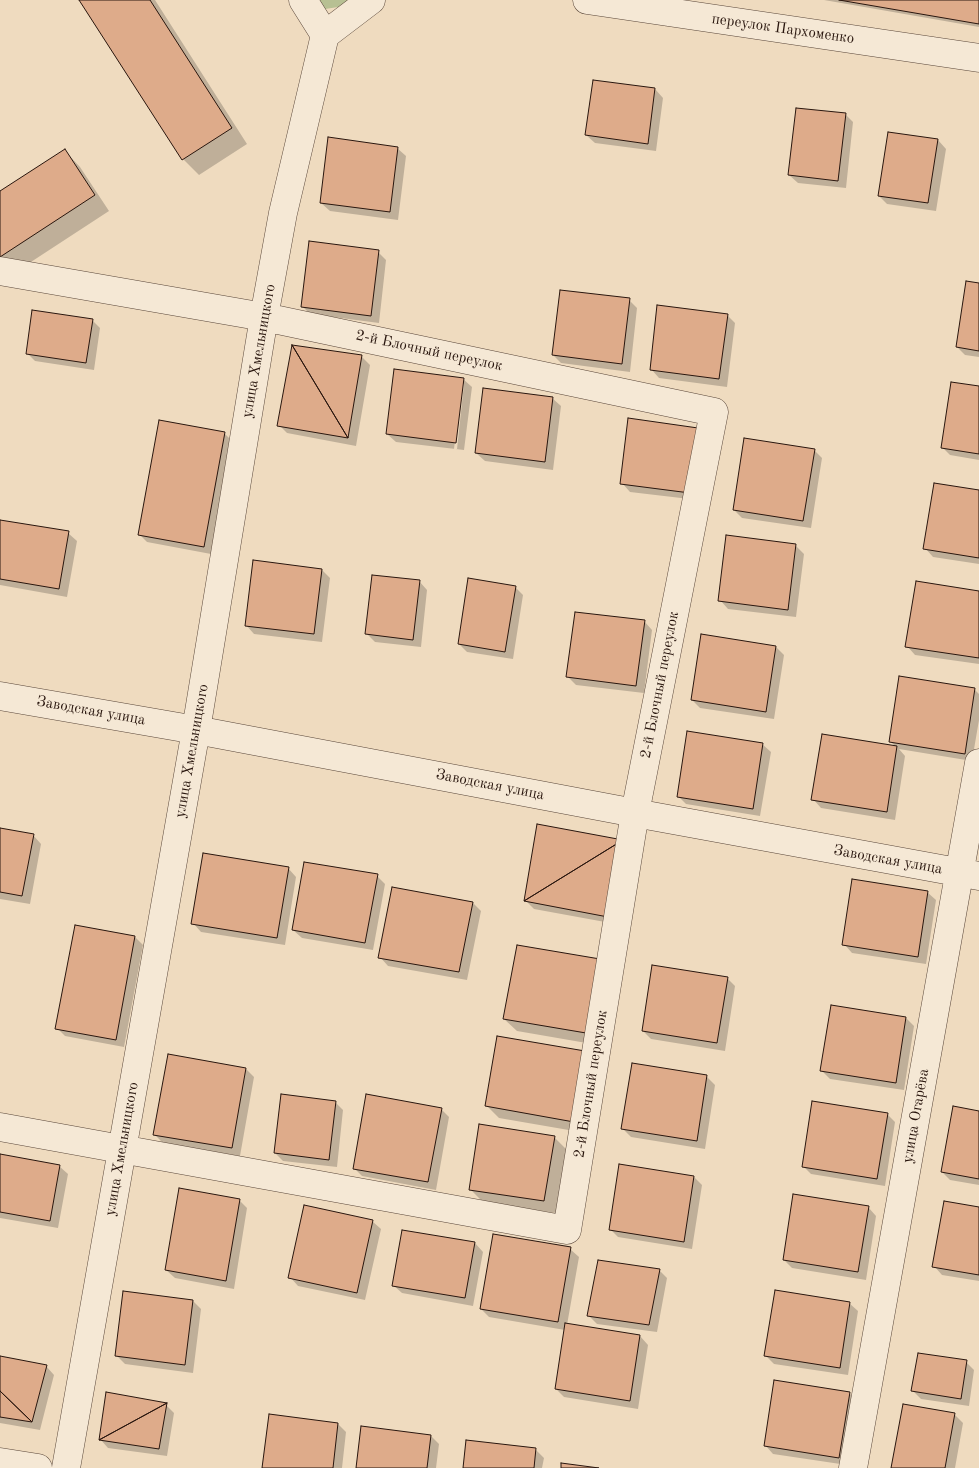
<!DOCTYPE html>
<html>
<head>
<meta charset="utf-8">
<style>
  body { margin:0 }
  canvas { display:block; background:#efdbbf }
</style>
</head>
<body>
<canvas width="979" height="1468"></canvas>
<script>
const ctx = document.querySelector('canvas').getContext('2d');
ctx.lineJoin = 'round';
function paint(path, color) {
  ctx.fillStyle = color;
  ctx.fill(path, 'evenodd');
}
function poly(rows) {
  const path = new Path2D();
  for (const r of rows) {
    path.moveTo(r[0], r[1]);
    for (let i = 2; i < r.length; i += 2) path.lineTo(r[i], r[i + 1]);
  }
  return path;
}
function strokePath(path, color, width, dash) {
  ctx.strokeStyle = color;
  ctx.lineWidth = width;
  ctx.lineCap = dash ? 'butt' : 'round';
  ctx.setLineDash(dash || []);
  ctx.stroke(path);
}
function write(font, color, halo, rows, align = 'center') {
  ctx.font = font + ' "Old Standard TT",serif';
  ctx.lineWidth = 4.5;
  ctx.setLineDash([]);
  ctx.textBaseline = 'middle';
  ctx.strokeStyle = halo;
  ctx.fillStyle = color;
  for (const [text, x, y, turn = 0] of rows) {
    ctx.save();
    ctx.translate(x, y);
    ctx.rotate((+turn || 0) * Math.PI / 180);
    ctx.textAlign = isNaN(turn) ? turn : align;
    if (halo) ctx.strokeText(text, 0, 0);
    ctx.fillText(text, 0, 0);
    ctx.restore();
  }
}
paint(poly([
  [319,0,358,0,358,4,325,9]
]), '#b7c093');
paint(poly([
  [81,0,155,0,247,144,199,175,183,159],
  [824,0,979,0,979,27],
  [655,89,663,98,656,151,595,143,586,135],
  [845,114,853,122,846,188,798,183,789,175],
  [889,134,938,140,946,149,936,211,887,204,879,196],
  [397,148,406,156,398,220,330,211,321,203],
  [65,151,80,167,109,211,11,275,0,263,0,193],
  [378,252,386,260,379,323,310,314,302,306],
  [979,284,979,357,965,355,957,347],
  [629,300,637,308,630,372,561,363,553,355],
  [727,315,735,323,727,387,659,378,651,369],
  [92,320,100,328,94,370,35,361,27,353],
  [361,356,370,365,356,446,287,433,279,425],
  [463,379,472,387,464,450,396,442,387,434],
  [462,384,464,384,457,449,454,449],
  [979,387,979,460,950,455,942,447],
  [552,398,561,406,553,470,485,461,476,453],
  [629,420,698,500,630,492,622,483],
  [160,422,225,434,233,442,211,554,147,542,139,534],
  [814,450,822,458,811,528,742,518,734,510],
  [979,492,979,564,933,557,925,548],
  [0,521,68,533,77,541,67,597,0,585],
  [795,545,804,554,796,617,728,609,720,600],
  [322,570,330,578,322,642,254,634,246,625],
  [419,581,427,590,421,647,375,642,367,634],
  [515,587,523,595,513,659,467,652,459,644],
  [979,592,979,664,915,655,907,646],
  [644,621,652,630,644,693,576,685,568,677],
  [776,647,784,655,774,719,700,708,692,700],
  [974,689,979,694,979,720,972,761,899,749,905,756,895,820,821,808,813,799,896,747,890,741],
  [762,744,771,752,760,816,686,804,678,796],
  [0,830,33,835,41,844,30,904,0,899],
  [622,841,616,924,534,909,526,901],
  [288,868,296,877,285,945,201,932,193,923],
  [377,876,385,884,373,950,302,938,293,930],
  [393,888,473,903,481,911,467,980,388,966,380,957],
  [927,892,936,900,926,964,852,953,844,944],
  [76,926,135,937,143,945,124,1047,65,1036,57,1028],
  [518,946,598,1045,517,1031,504,1019],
  [727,978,735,986,725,1051,651,1039,643,1031],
  [906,1018,914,1026,904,1090,830,1079,822,1071],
  [498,1038,586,1133,499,1118,487,1106],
  [246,1069,254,1077,240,1156,163,1143,155,1135],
  [707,1077,715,1085,705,1149,631,1137,623,1129],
  [335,1102,343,1110,337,1167,283,1161,275,1153],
  [441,1109,449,1117,436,1190,362,1176,354,1168],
  [979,1112,979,1185,950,1180,942,1172],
  [887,1114,895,1122,885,1186,811,1174,803,1166],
  [554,1137,566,1149,556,1213,483,1202,470,1189],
  [0,1155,59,1166,68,1174,58,1228,0,1218],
  [694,1177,702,1185,692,1249,618,1237,610,1229],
  [239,1200,247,1208,234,1289,175,1278,166,1270],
  [868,1207,876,1216,866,1280,792,1268,784,1260],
  [979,1208,979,1281,942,1275,934,1266],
  [372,1221,381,1229,365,1300,298,1286,290,1277],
  [475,1243,483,1252,473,1306,402,1293,393,1285],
  [570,1249,579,1257,567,1325,640,1336,648,1345,638,1409,564,1397,556,1389,565,1330,489,1317,481,1309],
  [659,1270,667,1278,657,1332,597,1324,589,1316],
  [124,1292,193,1301,201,1309,193,1373,125,1364,117,1356],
  [849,1303,858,1311,848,1375,774,1364,766,1356],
  [0,1357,46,1366,54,1375,40,1430,0,1423],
  [966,1362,974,1370,969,1406,921,1399,913,1391],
  [849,1393,857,1401,847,1465,773,1454,765,1445],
  [166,1405,174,1413,167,1456,108,1448,100,1439],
  [955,1415,963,1423,955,1468,893,1468],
  [338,1424,346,1432,342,1468,263,1468],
  [431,1436,439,1444,436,1468,357,1468],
  [535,1449,544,1458,542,1468,464,1468]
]), '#0003');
const building = poly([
  [79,0,150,0,232,128,182,160,79,0],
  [839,0,979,0,979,24,839,0],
  [593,80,655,88,648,144,585,135,593,80],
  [796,108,846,113,838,181,788,175,796,108],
  [888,132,938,139,928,203,878,196,888,132],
  [328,137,398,147,390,212,320,203,328,137],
  [65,149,95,195,0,257,0,191,65,149],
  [309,241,379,250,371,316,301,307,309,241],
  [966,281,979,283,979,351,956,347,966,281],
  [560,290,630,298,622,364,552,355,560,290],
  [657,305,728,314,719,379,650,370,657,305],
  [32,310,93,319,86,363,26,354,32,310],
  [292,345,348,438,277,426,292,345],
  [292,345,362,355,348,438,292,345],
  [394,369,464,378,456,443,386,434,394,369],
  [951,382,979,386,979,454,941,448,951,382],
  [483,388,553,397,545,462,475,453,483,388],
  [628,418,698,428,690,493,620,484,628,418],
  [159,420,225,432,204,547,138,535,159,420],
  [744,438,815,449,803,521,733,510,744,438],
  [934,483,979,490,979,558,923,549,934,483],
  [0,520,69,531,59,589,0,579,0,520],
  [726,535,796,544,788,610,718,601,726,535],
  [253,560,322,569,314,634,245,626,253,560],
  [372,575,420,580,413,640,365,634,372,575],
  [468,578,516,586,505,652,458,644,468,578],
  [916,581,979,591,979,658,905,647,916,581],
  [575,612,645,620,636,686,566,677,575,612],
  [701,634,776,646,766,712,691,700,701,634],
  [899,676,975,688,965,754,889,742,899,676],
  [687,731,763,743,753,809,677,797,687,731],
  [822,734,897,746,887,812,811,800,822,734],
  [537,824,623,840,524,901,537,824],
  [0,828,34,834,22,896,0,892,0,828],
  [623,840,608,917,524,901,623,840],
  [203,853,289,867,277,938,191,924,203,853],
  [304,862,378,874,365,943,292,930,304,862],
  [852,879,928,891,918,957,842,945,852,879],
  [392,887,473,902,459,972,378,958,392,887],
  [75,925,135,936,116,1040,55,1029,75,925],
  [517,945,600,959,586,1033,503,1019,517,945],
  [652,965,728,977,717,1043,642,1031,652,965],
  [831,1005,906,1017,896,1083,820,1071,831,1005],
  [497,1036,585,1051,574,1122,485,1106,497,1036],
  [168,1054,246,1068,232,1148,153,1135,168,1054],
  [632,1063,707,1075,697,1141,621,1129,632,1063],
  [281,1094,336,1101,329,1160,274,1153,281,1094],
  [366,1094,442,1108,428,1182,353,1169,366,1094],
  [812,1101,888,1113,877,1179,802,1167,812,1101],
  [953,1106,979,1111,979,1179,941,1172,953,1106],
  [479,1124,555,1136,544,1201,469,1190,479,1124],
  [0,1154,60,1165,50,1221,0,1212,0,1154],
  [619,1164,694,1176,684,1242,609,1230,619,1164],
  [179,1188,240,1199,226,1281,165,1270,179,1188],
  [793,1194,869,1206,858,1272,783,1260,793,1194],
  [944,1201,979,1207,979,1275,932,1267,944,1201],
  [304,1205,373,1220,357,1293,288,1278,304,1205],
  [402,1230,475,1242,465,1298,392,1286,402,1230],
  [493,1234,571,1247,558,1322,480,1309,493,1234],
  [598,1260,660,1269,649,1325,587,1316,598,1260],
  [775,1290,850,1302,840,1368,764,1356,775,1290],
  [123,1291,193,1300,185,1365,115,1356,123,1291],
  [565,1323,640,1335,630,1401,555,1389,565,1323],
  [918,1353,967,1360,961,1399,911,1391,918,1353],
  [0,1356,47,1365,32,1422,0,1391,0,1356],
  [774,1380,850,1392,839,1458,764,1446,774,1380],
  [0,1391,32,1422,0,1417,0,1391],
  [106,1392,167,1403,99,1440,106,1392],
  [167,1403,159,1449,99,1440,167,1403],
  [903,1404,955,1413,945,1468,891,1468,903,1404],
  [269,1414,338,1423,333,1468,262,1468,269,1414],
  [361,1426,431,1435,427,1468,356,1468,361,1426],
  [466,1440,536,1448,534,1468,463,1468,466,1440],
  [561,1463,599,1468,561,1468,561,1463]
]);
paint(building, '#deab8a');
strokePath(building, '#29160e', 1);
const minor = poly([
  [303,0,325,35],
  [587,0,979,58],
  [325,35,371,0],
  [0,271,264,317,714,412,635,813,567,1230,0,1127],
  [0,696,196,730,635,813,979,876],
  [0,1462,38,1468],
  [66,1468,196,730,264,317,283,213,325,35],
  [853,1468,979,763]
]);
strokePath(minor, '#5a473a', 29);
strokePath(minor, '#f5e8d5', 28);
write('15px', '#29160e', '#f5e8d5', [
  ["переулок Пархоменко",783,29,8],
  ["улица Хмельницкого",259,351,-80],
  ["2-й Блочный переулок",429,351,12],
  ["2-й Блочный переулок",660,685,-79],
  ["Заводская улица",91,711,10],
  ["улица Хмельницкого",192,751,-80],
  ["Заводская улица",490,785,11],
  ["Заводская улица",888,860,10],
  ["2-й Блочный переулок",591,1084,-81],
  ["улица Огарёва",916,1116,-80],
  ["улица Хмельницкого",122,1149,-80]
]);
</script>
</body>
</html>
